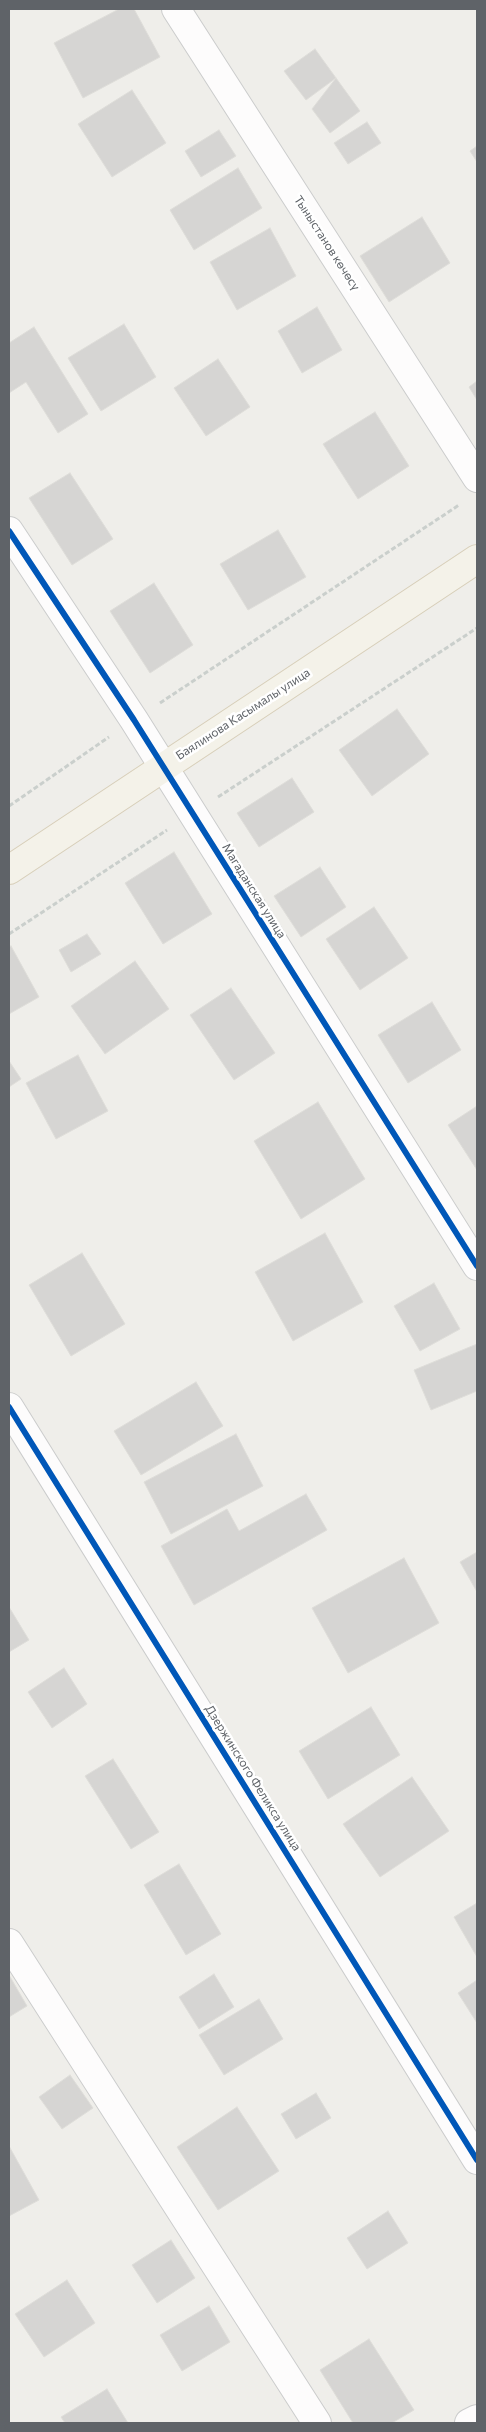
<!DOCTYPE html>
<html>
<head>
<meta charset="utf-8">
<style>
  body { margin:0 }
  #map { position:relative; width:486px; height:2432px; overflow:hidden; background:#efeeea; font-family:Commissioner,sans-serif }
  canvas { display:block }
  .frame { position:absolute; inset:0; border:10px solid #5f6368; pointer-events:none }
</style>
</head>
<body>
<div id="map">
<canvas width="486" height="2432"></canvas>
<div class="frame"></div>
</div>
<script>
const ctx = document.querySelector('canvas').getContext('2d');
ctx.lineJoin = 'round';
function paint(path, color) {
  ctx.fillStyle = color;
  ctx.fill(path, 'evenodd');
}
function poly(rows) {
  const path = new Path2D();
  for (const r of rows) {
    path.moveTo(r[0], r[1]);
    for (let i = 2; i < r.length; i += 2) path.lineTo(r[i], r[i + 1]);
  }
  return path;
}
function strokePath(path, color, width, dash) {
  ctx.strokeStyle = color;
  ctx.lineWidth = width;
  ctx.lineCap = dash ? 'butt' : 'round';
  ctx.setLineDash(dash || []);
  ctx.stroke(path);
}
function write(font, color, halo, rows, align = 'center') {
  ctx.font = font + ' Commissioner,sans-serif';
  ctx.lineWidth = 5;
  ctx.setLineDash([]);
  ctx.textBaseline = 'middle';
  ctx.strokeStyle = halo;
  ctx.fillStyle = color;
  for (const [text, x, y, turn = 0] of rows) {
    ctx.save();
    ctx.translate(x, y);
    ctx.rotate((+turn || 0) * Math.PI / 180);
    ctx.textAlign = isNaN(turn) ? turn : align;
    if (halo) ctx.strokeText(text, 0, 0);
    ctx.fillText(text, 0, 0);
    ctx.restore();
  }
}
const building = poly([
  [119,9,134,9,160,57,83,98,54,43,119,9],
  [315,49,336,78,306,100,284,71,315,49],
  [336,78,360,111,330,133,312,109,336,78],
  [132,90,166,143,112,177,78,124,132,90],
  [367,122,381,143,348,164,334,143,367,122],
  [219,130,236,156,201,177,185,151,219,130],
  [477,146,477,162,470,151,477,146],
  [238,168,262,208,194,250,170,210,238,168],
  [422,217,450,263,389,302,360,256,422,217],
  [270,228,296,276,237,310,210,262,270,228],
  [317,307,342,350,302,373,278,331,317,307],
  [124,324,156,377,101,411,68,358,124,324],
  [34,327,88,414,58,433,26,382,9,393,9,343,34,327],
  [218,359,250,407,206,436,174,388,218,359],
  [477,381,477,400,469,387,477,381],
  [375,412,409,466,358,499,323,444,375,412],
  [70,473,113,539,72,565,29,498,70,473],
  [278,530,306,577,248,610,220,564,278,530],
  [154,583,193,645,150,673,110,611,154,583],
  [397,709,429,754,372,796,339,750,397,709],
  [292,778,314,812,259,847,237,813,292,778],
  [174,852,212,914,163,944,125,883,174,852],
  [320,867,346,907,301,937,274,896,320,867],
  [374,907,408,958,360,990,326,939,374,907],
  [87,934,101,954,71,972,59,950,87,934],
  [11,946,39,997,9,1014,9,947,11,946],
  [135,961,169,1009,105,1054,71,1006,135,961],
  [231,988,275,1053,234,1080,190,1015,231,988],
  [432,1002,461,1050,408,1083,378,1035,432,1002],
  [78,1055,108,1111,56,1139,26,1083,78,1055],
  [9,1061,21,1079,9,1087,9,1061],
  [318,1102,365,1179,301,1219,254,1141,318,1102],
  [477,1106,477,1170,448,1125,477,1106],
  [325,1233,363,1302,293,1341,255,1272,325,1233],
  [82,1253,125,1324,71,1356,29,1285,82,1253],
  [434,1283,460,1329,420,1351,394,1306,434,1283],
  [477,1344,477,1391,431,1410,414,1370,477,1344],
  [196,1382,223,1426,141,1475,114,1431,196,1382],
  [236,1434,263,1486,171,1534,144,1482,236,1434],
  [306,1494,327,1530,194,1605,161,1546,227,1509,239,1531,306,1494],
  [477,1552,477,1592,460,1562,477,1552],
  [404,1558,439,1623,348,1673,312,1608,404,1558],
  [9,1607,29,1640,9,1652,9,1607],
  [64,1668,87,1704,52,1728,28,1692,64,1668],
  [371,1707,400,1755,328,1799,299,1751,371,1707],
  [113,1759,159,1832,131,1849,85,1776,113,1759],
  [412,1777,449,1831,380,1877,343,1824,412,1777],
  [179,1864,221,1934,186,1955,144,1885,179,1864],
  [477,1903,477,1957,454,1917,477,1903],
  [214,1974,234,2007,199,2029,179,1997,214,1974],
  [9,1975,27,2006,9,2017,9,1975],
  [477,1980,477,2023,458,1993,477,1980],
  [259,1999,283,2039,224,2075,199,2035,259,1999],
  [70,2075,93,2108,62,2129,39,2097,70,2075],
  [316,2093,331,2118,296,2139,281,2114,316,2093],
  [237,2107,279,2171,218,2210,177,2147,237,2107],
  [9,2146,39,2200,9,2216,9,2146],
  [388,2211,408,2243,367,2269,347,2238,388,2211],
  [171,2240,195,2278,157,2303,132,2265,171,2240],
  [67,2280,95,2323,44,2357,15,2314,67,2280],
  [209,2306,230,2342,182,2371,160,2335,209,2306],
  [369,2339,414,2410,392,2423,353,2423,320,2370,369,2339],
  [107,2389,128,2423,65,2423,61,2417,107,2389]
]);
paint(building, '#d6d5d3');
strokePath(building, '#deddd9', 1);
const minor = poly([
  [176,9,477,478],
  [9,531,134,720,477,1266],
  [9,1407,477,2160],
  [9,1943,317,2423],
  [469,2423,477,2419]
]);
const major = poly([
  [9,870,477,559]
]);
strokePath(minor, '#cbcccc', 30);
strokePath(major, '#d7ceb8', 30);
strokePath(poly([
  [160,703,459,505],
  [218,797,477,628],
  [9,806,109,737],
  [9,934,167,830]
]), '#cacfcc', 3, [5, 2.5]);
strokePath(minor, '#fdfcfc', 28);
strokePath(major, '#f4f2e9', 28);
strokePath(poly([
  [9,531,134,720,477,1266],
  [9,1407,477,2160]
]), '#0057b8', 6);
write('12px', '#5f6368', '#fff', [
  ["Тыныстанов көчөсү",327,243,57],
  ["Баялинова Касымалы улица",243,714,-33],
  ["Магаданская улица",254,891,58],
  ["Дзержинского Феликса улица",253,1778,58]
]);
</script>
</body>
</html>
